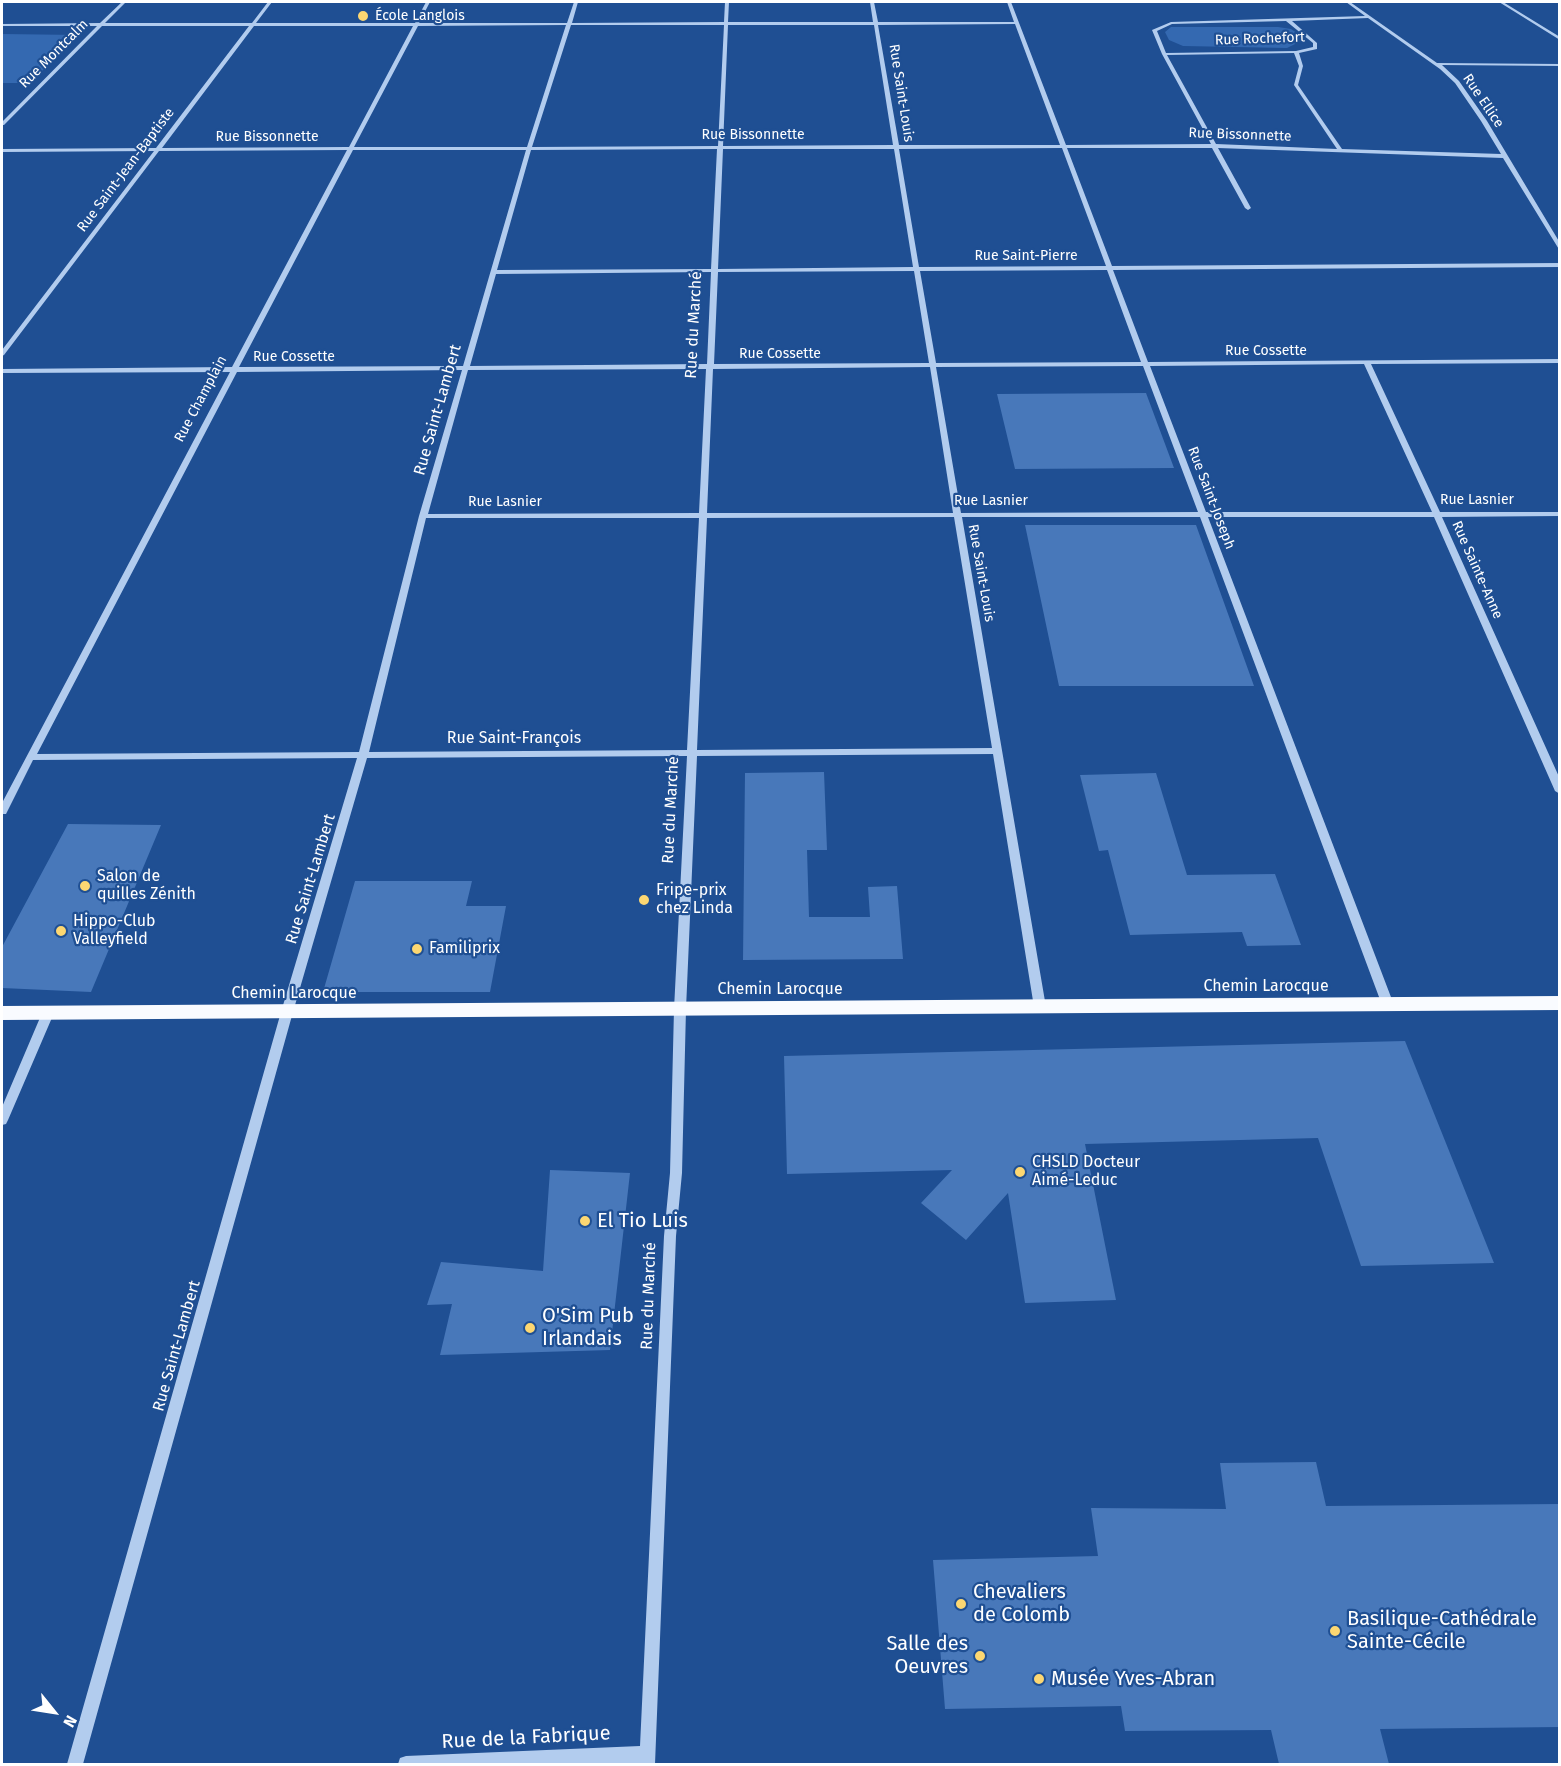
<!DOCTYPE html>
<html>
<head>
<meta charset="utf-8">
<style>
  body { margin:0 }
  #map { position:relative; width:1561px; height:1766px; overflow:hidden; background:#1f4f93; font-family:"Fira Sans",sans-serif }
  canvas { display:block }
  .frame { position:absolute; inset:0; border:3px solid #fff; pointer-events:none }
  .north { position:absolute; left:24px; top:1682px; width:60px; height:60px; -webkit-text-stroke:4px #1f4f93; paint-order:stroke; rotate:120deg; font-size:16px; font-weight:700; line-height:24px; text-align:center; color:#fff }
  .north::after { content:''; display:block; margin:auto; width:21px; height:27px; background:#fff; clip-path:polygon(50% 0,100% 100%,50% 72%,0 100%) }
</style>
</head>
<body>
<div id="map">
<canvas width="1561" height="1766"></canvas>
<div class="frame"></div>
<div class="north">N</div>
</div>
<script>
const ctx = document.querySelector('canvas').getContext('2d');
ctx.lineJoin = 'round';
function paint(path, color) {
  ctx.fillStyle = color;
  ctx.fill(path, 'evenodd');
}
function poly(rows) {
  const path = new Path2D();
  for (const r of rows) {
    path.moveTo(r[0], r[1]);
    for (let i = 2; i < r.length; i += 2) path.lineTo(r[i], r[i + 1]);
  }
  return path;
}
function strokePath(path, color, width, dash) {
  ctx.strokeStyle = color;
  ctx.lineWidth = width;
  ctx.lineCap = dash ? 'butt' : 'round';
  ctx.setLineDash(dash || []);
  ctx.stroke(path);
}
function write(font, color, halo, rows, align = 'center') {
  ctx.font = font + ' "Fira Sans",sans-serif';
  ctx.lineWidth = 4.5;
  ctx.setLineDash([]);
  ctx.textBaseline = 'middle';
  ctx.strokeStyle = halo;
  ctx.fillStyle = color;
  for (const [text, x, y, turn = 0] of rows) {
    ctx.save();
    ctx.translate(x, y);
    ctx.rotate((+turn || 0) * Math.PI / 180);
    ctx.textAlign = isNaN(turn) ? turn : align;
    if (halo) ctx.strokeText(text, 0, 0);
    ctx.fillText(text, 0, 0);
    ctx.restore();
  }
}
paint(poly([
  [1171,27,1278,27,1291,29,1297,33,1303,40,1287,48,1183,46,1169,40,1165,32],
  [2,34,79,35,30,83,2,83]
]), '#3469b1');
paint(poly([
  [1146,393,1174,468,1015,469,997,394],
  [1025,525,1196,525,1254,686,1059,686],
  [824,772,827,850,807,850,809,917,870,917,868,887,897,886,903,959,743,960,745,773],
  [1156,773,1187,875,1275,874,1301,945,1247,946,1242,932,1130,935,1108,850,1099,851,1080,775],
  [68,824,161,825,91,992,2,988,2,947],
  [355,881,472,881,466,906,506,906,490,992,323,992],
  [1405,1041,1494,1263,1361,1266,1318,1138,1085,1144,1116,1300,1025,1303,1008,1193,966,1240,921,1203,952,1170,787,1174,784,1056],
  [550,1170,630,1173,610,1350,440,1355,452,1304,427,1305,441,1262,543,1271],
  [1316,1462,1326,1506,1560,1504,1560,1727,1380,1729,1389,1764,1279,1764,1271,1730,1125,1731,1121,1706,945,1709,933,1560,1098,1556,1091,1508,1226,1509,1220,1463]
]), '#4878ba');
paint(poly([
  [122,2,126,2,105,23,252,23,268,2,272,2,256,23,415,23,426,2,430,2,419,23,567,23,574,2,578,2,572,23,724,22,725,2,729,2,728,22,873,22,870,2,874,2,878,22,1014,22,1007,2,1011,2,1066,145,1211,144,1162,54,1152,30,1171,22,1365,16,1346,2,1350,2,1437,63,1560,64,1560,66,1442,65,1459,81,1487,121,1560,243,1560,251,1503,158,1218,148,1251,208,1248,210,1245,208,1212,148,1067,148,1112,266,1560,263,1560,267,1113,270,1148,362,1560,359,1560,363,1371,364,1440,512,1560,512,1560,516,1442,517,1560,779,1560,794,1555,791,1434,517,1208,517,1394,1005,1392,1008,1388,1010,1384,1008,1382,1005,1200,517,962,517,1046,1007,1044,1010,1040,1012,1036,1010,1034,1007,993,754,697,756,686,1009,682,1173,676,1236,655,1764,639,1764,639,1763,594,1764,398,1764,400,1758,406,1756,640,1746,664,1236,670,1173,674,1009,687,756,367,758,293,1012,83,1764,67,1764,281,1012,357,758,33,760,6,814,2,814,2,803,230,372,2,373,2,369,232,367,347,150,159,151,4,355,2,356,2,350,154,151,2,152,2,149,156,148,249,26,102,26,4,125,2,125,2,122,97,26,2,26,2,24,100,23,122,2],
  [1368,18,1440,69,1455,83,1481,121,1501,154,1342,149,1298,85,1303,66,1299,53,1317,49,1317,43,1292,21,1368,18],
  [1286,21,1313,43,1313,47,1296,51,1166,53,1157,31,1172,24,1286,21],
  [1015,24,1060,145,899,145,878,25,1015,24],
  [566,25,527,147,354,147,418,26,566,25],
  [571,25,724,25,718,146,532,147,571,25],
  [728,25,874,25,893,145,723,146,728,25],
  [254,26,413,26,349,147,162,148,254,26],
  [1294,53,1299,66,1294,85,1337,149,1216,144,1167,55,1294,53],
  [1062,148,1106,266,919,267,899,149,1062,148],
  [717,149,711,269,497,270,531,150,717,149],
  [723,149,894,149,913,267,718,269,723,149],
  [353,150,526,150,463,366,239,367,353,150],
  [1107,270,1141,362,936,363,920,271,1107,270],
  [914,271,929,363,714,364,718,272,914,271],
  [711,272,707,364,470,366,496,274,711,272],
  [1364,364,1432,512,1206,512,1150,366,1364,364],
  [1143,366,1198,512,961,513,936,367,1143,366],
  [930,367,953,513,707,513,713,369,930,367],
  [706,369,699,513,428,514,468,370,706,369],
  [462,370,419,516,359,752,37,754,237,372,462,370],
  [954,517,992,748,697,750,707,518,954,517],
  [426,518,699,518,687,750,369,752,426,518],
  [1499,2,1503,2,1560,37,1560,40,1499,2],
  [48,1008,52,1010,54,1013,8,1120,6,1124,2,1125,2,1107,42,1013,44,1010,48,1008]
]), '#b2ccee');
paint(poly([
  [1560,996,1560,1010,2,1020,2,1006,1560,996]
]), '#f9fbff');
for (const [x, y, r, color] of [
  [363,16,6,"#fcd772"],
  [85,886,6,"#fcd772"],
  [644,900,6,"#fcd772"],
  [61,931,6,"#fcd772"],
  [417,949,6,"#fcd772"],
  [1020,1172,6,"#fcd772"],
  [585,1221,6,"#fcd772"],
  [530,1328,6,"#fcd772"],
  [961,1604,6,"#fcd772"],
  [1335,1631,6,"#fcd772"],
  [980,1656,6,"#fcd772"],
  [1039,1679,6,"#fcd772"]
]) {
  const dot = new Path2D();
  dot.arc(x, y, r, 0, 2 * Math.PI);
  ctx.fillStyle = color;
  ctx.fill(dot);
  strokePath(dot, '#1f4f93', 2);
}
write('14px', '#fff', '#1f4f93', [
  ["École Langlois",375,16]
], 'left');
write('14px', '#fff', '#1f4f93', [
  ["Rue Rochefort",1260,39,-2],
  ["Rue Montcalm",54,54,-45],
  ["Rue Saint-Louis",901,93,81],
  ["Rue Ellice",1483,101,56],
  ["Rue Bissonnette",753,135],
  ["Rue Bissonnette",1240,135,2],
  ["Rue Bissonnette",267,137],
  ["Rue Saint-Jean-Baptiste",126,170,-53],
  ["Rue Saint-Pierre",1026,256],
  ["Rue Cossette",1266,351],
  ["Rue Cossette",780,354],
  ["Rue Cossette",294,357],
  ["Rue Champlain",201,399,-62],
  ["Rue Saint-Joseph",1211,498,69],
  ["Rue Lasnier",1477,500],
  ["Rue Lasnier",991,501],
  ["Rue Lasnier",505,502],
  ["Rue Sainte-Anne",1477,570,66],
  ["Rue Saint-Louis",981,573,80]
]);
write('16px', '#fff', '#1f4f93', [
  ["Rue du Marché",694,325,-87],
  ["Rue Saint-Lambert",438,410,-74],
  ["Rue Saint-François",514,739],
  ["Rue du Marché",671,810,-87],
  ["Rue Saint-Lambert",311,879,-73],
  ["Chemin Larocque",1266,987],
  ["Chemin Larocque",780,990],
  ["Chemin Larocque",294,994],
  ["Rue du Marché",649,1296,-88],
  ["Rue Saint-Lambert",177,1346,-74]
]);
write('16px', '#fff', '#1f4f93', [
  ["Salon de",97,877],
  ["quilles Zénith",97,895],
  ["Fripe-prix",656,891],
  ["chez Linda",656,909],
  ["Hippo-Club",73,922],
  ["Valleyfield",73,940],
  ["Familiprix",429,949],
  ["CHSLD Docteur",1032,1163],
  ["Aimé-Leduc",1032,1181]
], 'left');
write('20px', '#fff', '#1f4f93', [
  ["El Tio Luis",597,1221],
  ["O'Sim Pub",542,1316],
  ["Irlandais",542,1339],
  ["Chevaliers",973,1592],
  ["de Colomb",973,1615],
  ["Basilique-Cathédrale",1347,1619],
  ["Sainte-Cécile",1347,1642],
  ["Salle des",968,1644,"right"],
  ["Oeuvres",968,1667,"right"],
  ["Musée Yves-Abran",1051,1679]
], 'left');
write('20px', '#fff', '#1f4f93', [
  ["Rue de la Fabrique",526,1738,-3]
]);
</script>
</body>
</html>
